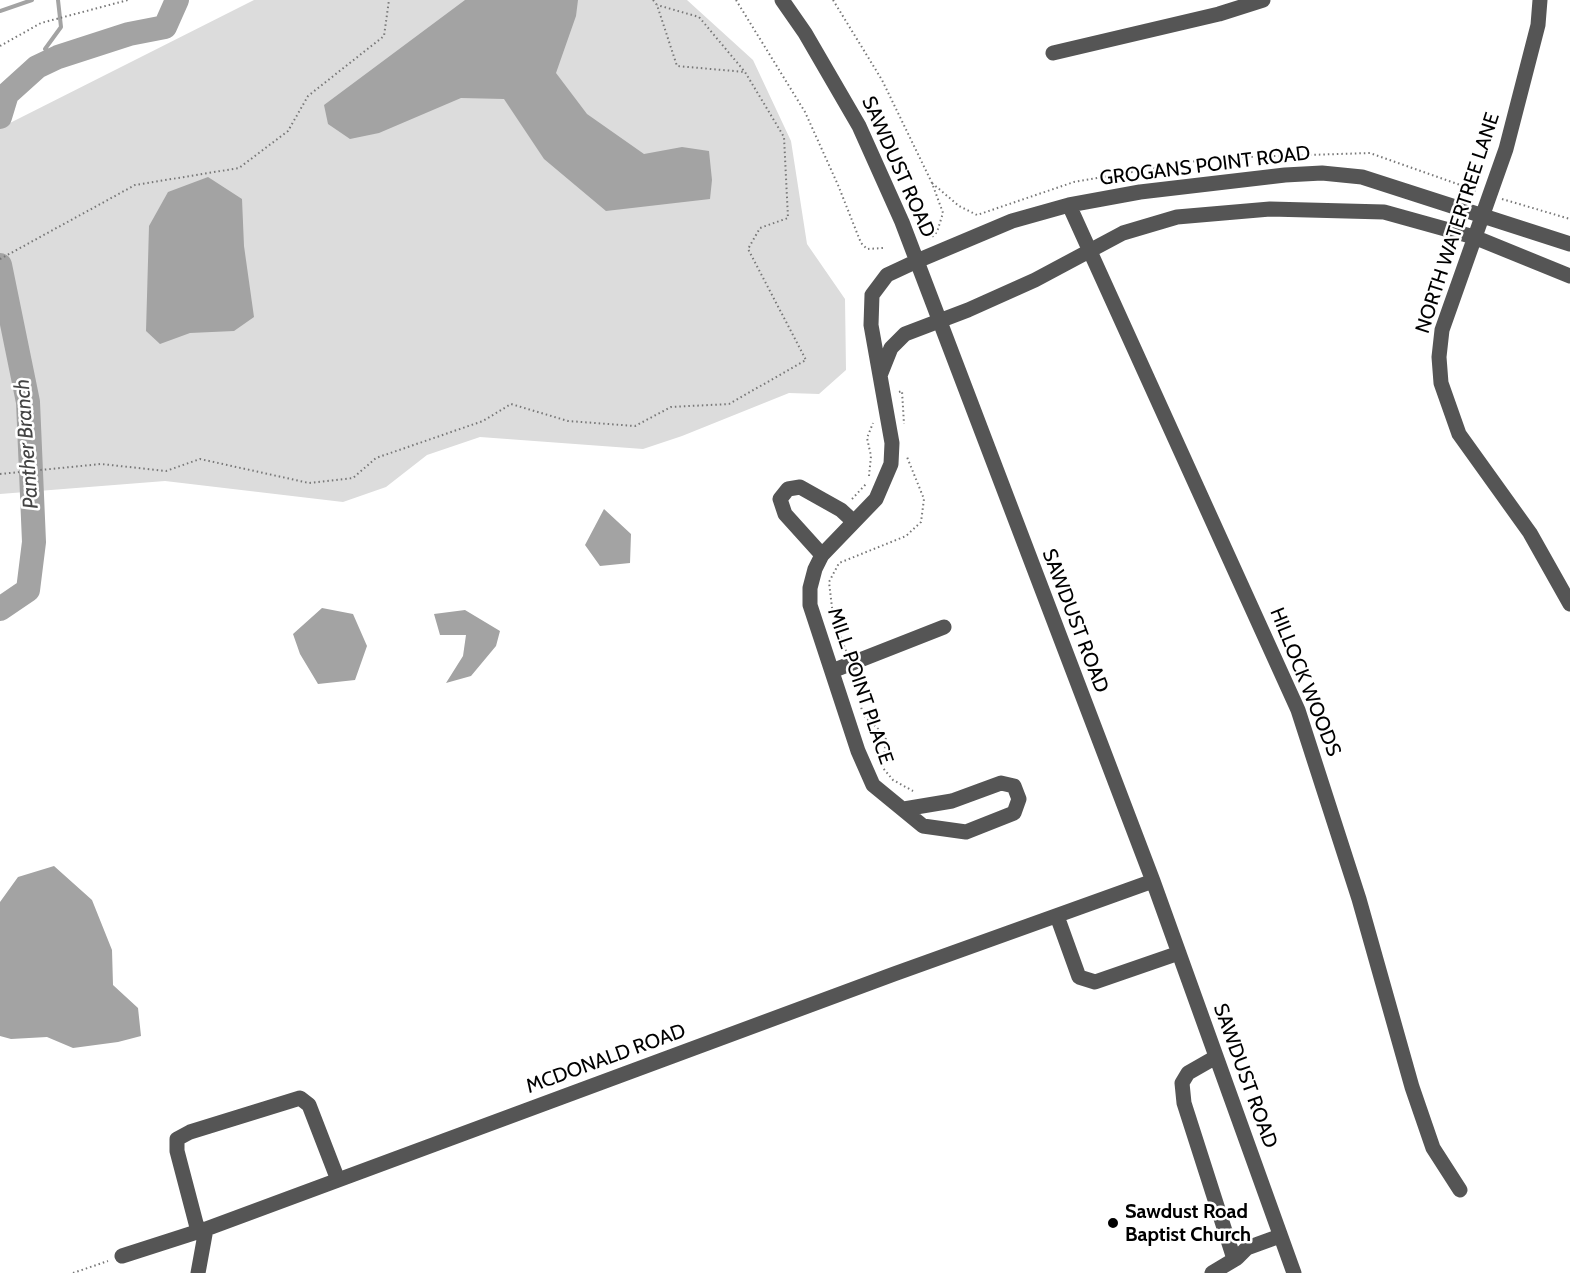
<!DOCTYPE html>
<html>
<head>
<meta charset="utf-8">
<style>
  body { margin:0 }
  canvas { display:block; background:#fff }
</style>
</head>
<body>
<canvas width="1570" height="1273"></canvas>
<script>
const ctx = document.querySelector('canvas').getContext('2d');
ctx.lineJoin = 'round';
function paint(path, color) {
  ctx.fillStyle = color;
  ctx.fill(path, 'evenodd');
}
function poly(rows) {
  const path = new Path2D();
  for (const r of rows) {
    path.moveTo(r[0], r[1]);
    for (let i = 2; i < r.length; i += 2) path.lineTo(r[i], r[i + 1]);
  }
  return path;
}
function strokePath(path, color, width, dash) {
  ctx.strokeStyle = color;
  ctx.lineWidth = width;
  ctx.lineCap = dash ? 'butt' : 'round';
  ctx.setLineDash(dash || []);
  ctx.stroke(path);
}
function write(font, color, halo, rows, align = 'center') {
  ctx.font = font + ' Cabin,sans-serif';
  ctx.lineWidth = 5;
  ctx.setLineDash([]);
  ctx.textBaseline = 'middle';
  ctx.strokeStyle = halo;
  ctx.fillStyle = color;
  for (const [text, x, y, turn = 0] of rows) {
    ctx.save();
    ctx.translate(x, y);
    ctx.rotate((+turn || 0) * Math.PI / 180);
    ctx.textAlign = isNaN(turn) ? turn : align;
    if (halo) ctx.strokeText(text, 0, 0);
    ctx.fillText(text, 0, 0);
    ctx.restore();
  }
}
paint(poly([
  [254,0,687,0,753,60,791,141,807,244,845,299,846,370,819,394,789,393,682,436,643,449,480,437,427,455,386,487,343,502,165,481,0,494,0,128]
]), '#dcdcdc');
paint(poly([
  [465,0,578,0,576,16,556,73,587,114,644,154,682,147,709,151,712,180,710,199,606,211,544,159,504,99,461,98,379,133,350,139,328,124,324,105],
  [208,177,242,199,244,246,254,317,234,331,190,333,160,344,146,331,149,226,168,192],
  [604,509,631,534,630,563,600,566,585,545],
  [322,608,353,614,367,646,355,680,318,684,300,654,293,634],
  [465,610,500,631,496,646,471,676,446,683,463,656,466,635,440,635,434,614],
  [54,866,92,900,112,950,113,985,138,1008,141,1036,118,1042,73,1048,47,1037,11,1039,0,1036,0,902,18,877]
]), '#a3a3a3');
strokePath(poly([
  [58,0,61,27,45,49,58,57],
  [0,11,32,0]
]), '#a3a3a3', 4);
strokePath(poly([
  [0,117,7,94,37,67,58,57,129,34,165,27,177,0],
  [0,265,28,402,34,542,28,590,0,609]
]), '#a3a3a3', 24);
strokePath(poly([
  [653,0,657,5,677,66,745,72],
  [736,0,805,112,838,185,861,243,867,249,883,248],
  [833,0,882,80,932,183,943,213,937,232,930,239],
  [0,46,41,23,128,0],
  [932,183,959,206,977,215,1074,182,1213,158,1370,153,1477,191],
  [1502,199,1570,219],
  [0,259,135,185,239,168,288,131,308,96,384,36,389,0],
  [899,392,902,391,904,424],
  [0,474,101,464,166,471,200,459,309,483,353,478,376,458,483,421,511,404,568,421,635,426,671,407,729,404,806,360,748,249,760,228,788,218,784,137,745,72,699,17,657,5],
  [869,476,871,456,867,438,873,423],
  [852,499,866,484],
  [846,651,833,616,829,582,839,563,906,536,921,522,924,499,907,457],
  [854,677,863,715,886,736,883,768,893,780,913,791],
  [73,1273,108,1261]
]), '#777', 2, [1.5, 3]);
strokePath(poly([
  [782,0,805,33,859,126,902,222,1153,881,1294,1273],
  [1540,0,1538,25,1506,149,1442,330,1439,357,1441,383,1459,434,1530,533,1570,604],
  [1053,53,1219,14,1263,0],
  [1069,205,1298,710,1359,899,1412,1087,1433,1148,1460,1190],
  [881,373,891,348,905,334,968,310,1035,280,1123,233,1177,217,1270,209,1384,212,1474,237,1570,276],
  [822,555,785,514,780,499,788,489,800,487,841,510,854,522],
  [832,671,944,627],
  [904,809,952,801,1001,783,1014,786,1019,799,1014,813,966,832,923,826,873,785,858,751,810,605,810,588,815,569,822,555,876,499,891,464,892,443,871,325,872,295,887,275,917,261,1012,221,1069,205,1140,192,1285,175,1322,173,1362,177,1570,244],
  [1057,916,1079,977,1095,982,1179,953],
  [1216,1057,1188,1073,1182,1083,1184,1103,1234,1259],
  [198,1231,177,1151,177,1139,190,1132,300,1098,309,1105,338,1180],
  [122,1256,206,1229,894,974,1153,881],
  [198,1273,206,1229],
  [1212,1273,1237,1258,1247,1248,1280,1236]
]), '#555', 15);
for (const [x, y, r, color] of [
  [1113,1223,6,"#000"]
]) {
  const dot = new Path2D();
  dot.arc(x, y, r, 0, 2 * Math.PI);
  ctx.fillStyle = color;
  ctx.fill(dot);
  strokePath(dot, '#fff', 2);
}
write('20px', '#000', '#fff', [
  ["GROGANS POINT ROAD",1205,166,-7],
  ["SAWDUST ROAD",898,167,66],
  ["NORTH WATERTREE LANE",1458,223,-72],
  ["SAWDUST ROAD",1075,621,69],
  ["HILLOCK WOODS",1305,682,68],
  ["MILL POINT PLACE",860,686,71],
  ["MCDONALD ROAD",606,1059,-20],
  ["SAWDUST ROAD",1245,1076,70]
]);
write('bold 20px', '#000', '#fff', [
  ["Sawdust Road",1125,1212],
  ["Baptist Church",1125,1235]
], 'left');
write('italic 21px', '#444', '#fff', [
  ["Panther Branch",27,444,-94]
]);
</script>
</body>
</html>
